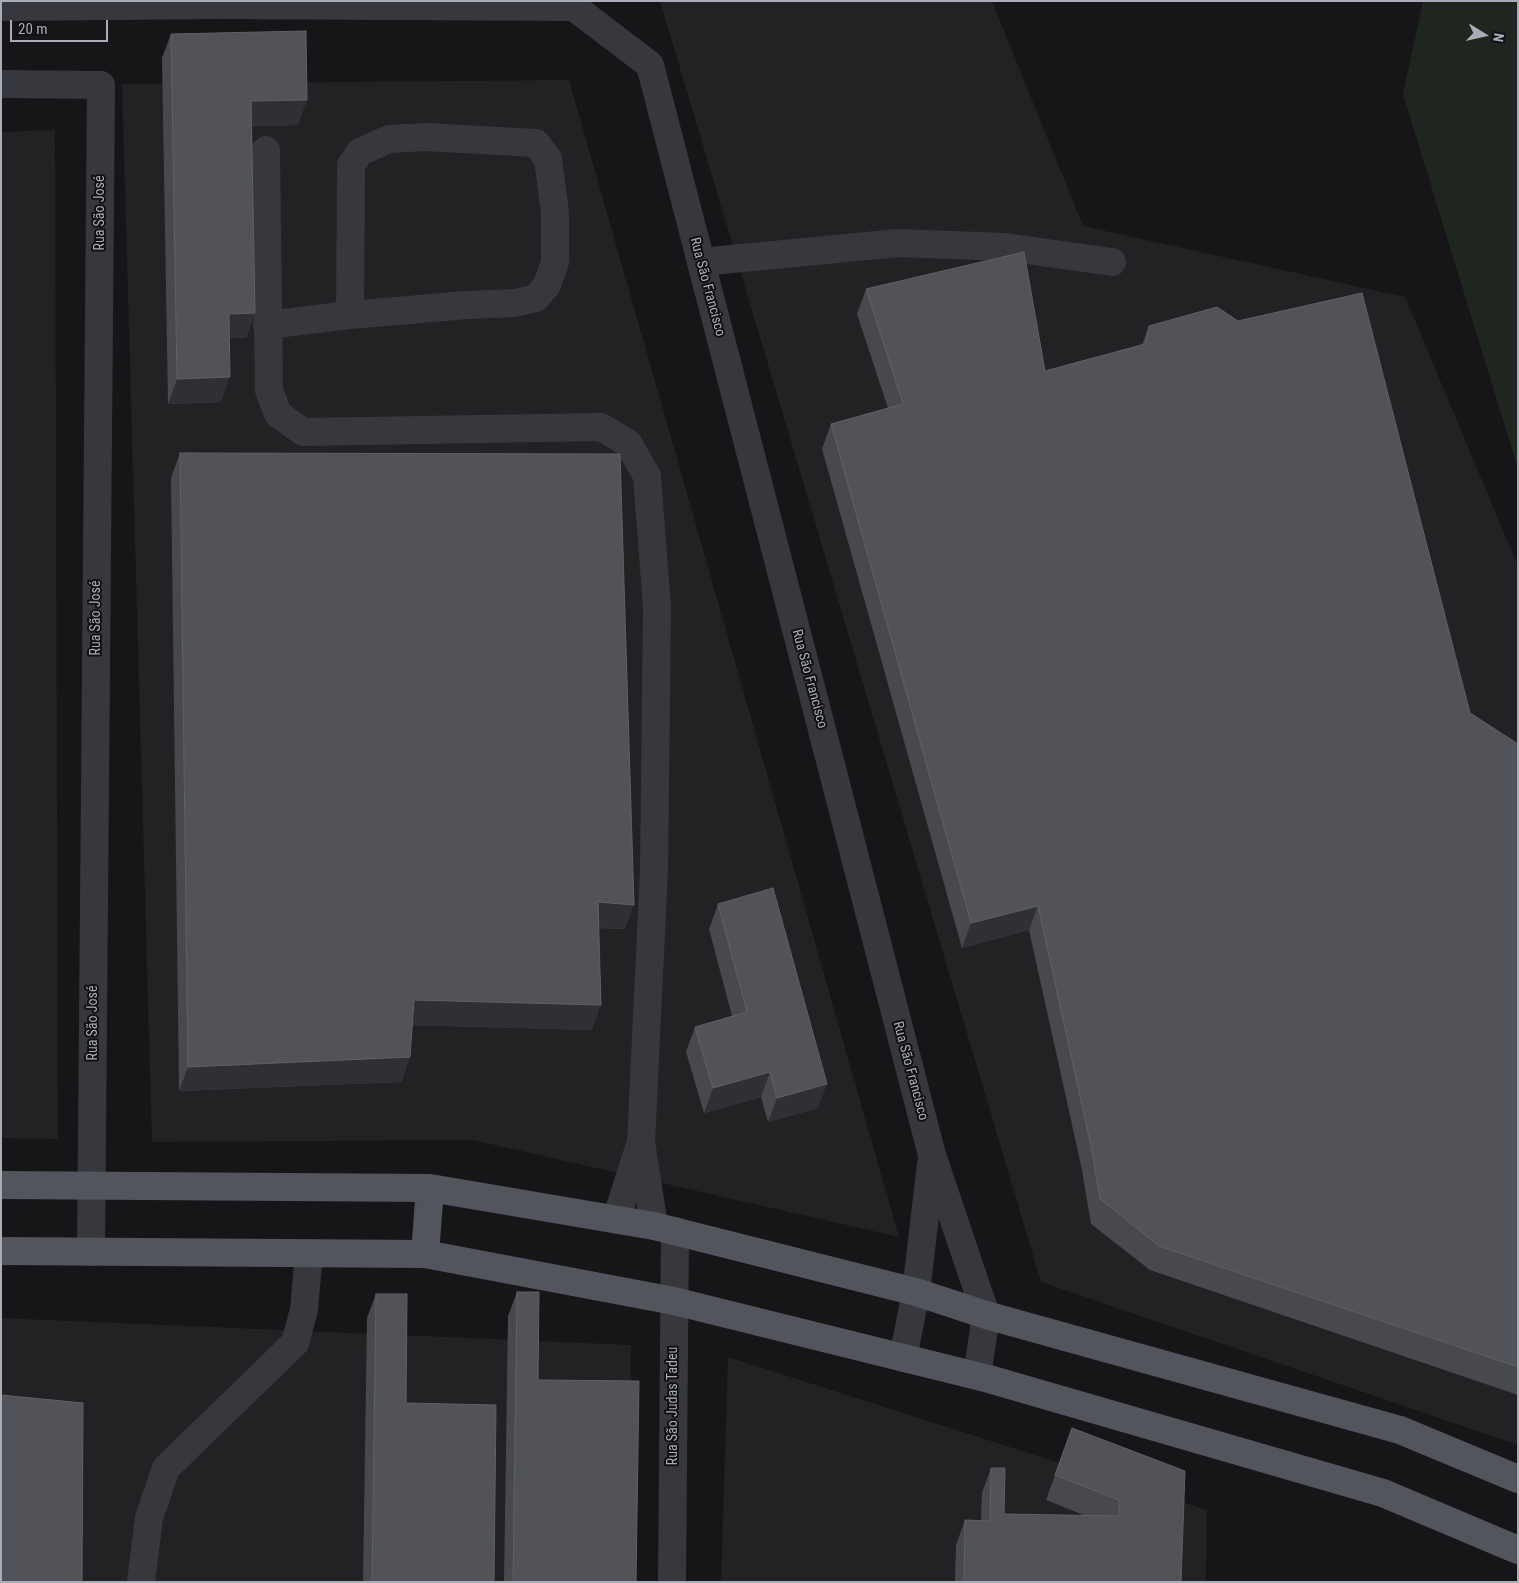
<!DOCTYPE html>
<html>
<head>
<meta charset="utf-8">
<style>
  body { margin:0 }
  #map { position:relative; width:1519px; height:1583px; overflow:hidden; background:#161618; font-family:"Roboto Condensed",sans-serif }
  canvas { display:block }
  .frame { position:absolute; inset:0; border:2px solid #a8adb8; pointer-events:none }
  .north { position:absolute; left:1459px; top:10px; width:50px; height:50px; -webkit-text-stroke:4px #111113; paint-order:stroke; rotate:100deg; font-size:14px; font-weight:700; line-height:20px; text-align:center; color:#a8adb8 }
  .north::after { content:''; display:block; margin:auto; width:18px; height:22px; background:#a8adb8; clip-path:polygon(50% 0,100% 100%,50% 72%,0 100%) }
  .scale { position:absolute; left:10px; top:20px; width:98px; height:22px; box-sizing:border-box; border:2px solid #a8adb8; border-top:0; padding-left:6px; font-size:15px; line-height:18px; white-space:nowrap; color:#a8adb8; -webkit-text-stroke:4px #111113; paint-order:stroke }
</style>
</head>
<body>
<div id="map">
<canvas width="1519" height="1583"></canvas>
<div class="frame"></div>
<div class="north">N</div>
<div class="scale">20 m</div>
</div>
<script>
const ctx = document.querySelector('canvas').getContext('2d');
ctx.lineJoin = 'round';
function paint(path, color) {
  ctx.fillStyle = color;
  ctx.fill(path, 'evenodd');
}
function poly(rows) {
  const path = new Path2D();
  for (const r of rows) {
    path.moveTo(r[0], r[1]);
    for (let i = 2; i < r.length; i += 2) path.lineTo(r[i], r[i + 1]);
  }
  return path;
}
function strokePath(path, color, width, dash) {
  ctx.strokeStyle = color;
  ctx.lineWidth = width;
  ctx.lineCap = dash ? 'butt' : 'round';
  ctx.setLineDash(dash || []);
  ctx.stroke(path);
}
function write(font, color, halo, rows, align = 'center') {
  ctx.font = font + ' "Roboto Condensed",sans-serif';
  ctx.lineWidth = 4;
  ctx.setLineDash([]);
  ctx.textBaseline = 'middle';
  ctx.strokeStyle = halo;
  ctx.fillStyle = color;
  for (const [text, x, y, turn = 0] of rows) {
    ctx.save();
    ctx.translate(x, y);
    ctx.rotate((+turn || 0) * Math.PI / 180);
    ctx.textAlign = isNaN(turn) ? turn : align;
    if (halo) ctx.strokeText(text, 0, 0);
    ctx.fillText(text, 0, 0);
    ctx.restore();
  }
}
paint(poly([
  [660,1,992,1,1083,226,1405,297,1518,566,1518,1445,1041,1282],
  [569,80,899,1237,473,1140,152,1142,122,84],
  [55,130,58,1139,1,1138,1,132],
  [1,1318,631,1345,631,1582,1,1582],
  [728,1357,1207,1510,1206,1582,721,1582]
]), '#222225');
paint(poly([
  [1423,1,1518,1,1518,469,1403,94]
]), '#1e261f');
strokePath(poly([
  [1,7,220,5,574,7,650,65,932,1155,986,1315,977,1376],
  [1,84,101,85,91,1252],
  [266,150,269,390,278,414,303,432,601,427,628,443,647,476,657,607,654,870,641,1142,654,1226],
  [701,262,898,243,1005,247,1112,262],
  [267,325,350,315,467,305,515,303,536,298,547,285,555,262,555,213,548,159,536,143,426,137,389,139,360,152,351,165,350,315],
  [616,1220,639,1148],
  [903,1358,916,1292,931,1164],
  [141,1582,149,1518,166,1468,295,1343,304,1310,309,1253],
  [672,1582,675,1231]
]), '#37383d', 28);
strokePath(poly([
  [1,1185,430,1188,654,1226,916,1292,986,1315,1400,1430,1518,1479],
  [1,1251,425,1254,674,1301,989,1379,1383,1493,1518,1550],
  [425,1254,430,1188]
]), '#53555c', 28);
paint(poly([
  [171,34,298,125,252,126,255,313,246,338,230,338,221,402,168,404,162,58],
  [866,289,1045,371,1142,345,1149,326,1470,713,1518,744,1518,1395,1150,1270,1091,1224,1082,1170,1029,930,962,948,822,449,831,424,888,408,857,314],
  [180,453,625,929,599,928,592,1030,412,1025,410,1057,401,1082,179,1091,171,478],
  [718,904,818,1108,768,1122,761,1097,704,1113,686,1052,695,1027,732,1016,709,929],
  [517,1292,538,1380,636,1582,504,1582,508,1316],
  [376,1294,406,1403,494,1582,363,1582,367,1318],
  [1072,1428,1181,1582,955,1582,956,1545,965,1520,981,1521,982,1493,991,1468,1004,1514,1086,1516,1046,1500]
]), '#47494d');
paint(poly([
  [307,100,298,125,242,126,251,101],
  [255,313,246,338,220,338,229,314],
  [230,377,221,402,168,404,177,379],
  [598,902,634,905,625,929,589,927],
  [1038,906,1029,930,962,948,971,923],
  [414,1000,601,1005,592,1030,405,1025],
  [410,1057,401,1082,179,1091,188,1067],
  [770,1072,761,1097,704,1113,713,1088],
  [827,1084,818,1108,768,1122,777,1098]
]), '#2f3033');
const building = poly([
  [306,31,307,100,251,101,255,313,229,314,230,377,177,379,171,34,306,31],
  [1024,252,1045,371,1145,344,1149,326,1217,307,1238,321,1362,293,1470,713,1518,744,1518,1367,1159,1246,1100,1199,1091,1146,1038,906,971,923,831,424,903,404,866,289,1024,252],
  [180,453,620,454,634,905,598,902,601,1005,414,1000,410,1057,188,1067,180,453],
  [773,888,827,1084,777,1098,770,1072,713,1088,695,1027,747,1012,718,904,773,888],
  [517,1292,539,1292,538,1380,639,1381,636,1582,513,1582,517,1292],
  [376,1294,407,1294,406,1403,496,1405,494,1582,372,1582,376,1294],
  [1,1395,83,1403,82,1582,1,1582,1,1395],
  [1072,1428,1185,1471,1181,1582,964,1582,965,1520,990,1521,991,1468,1005,1468,1004,1514,1119,1516,1119,1500,1055,1475,1072,1428]
]);
paint(building, '#525359');
strokePath(building, '#5f6168', 1);
write('14px', '#a8adb8', '#111113', [
  ["Rua São José",100,213,-90],
  ["Rua São Francisco",707,287,75],
  ["Rua São José",96,618,-90],
  ["Rua São Francisco",809,679,75],
  ["Rua São José",93,1023,-90],
  ["Rua São Francisco",910,1071,75],
  ["Rua São Judas Tadeu",673,1406,-90]
]);
</script>
</body>
</html>
